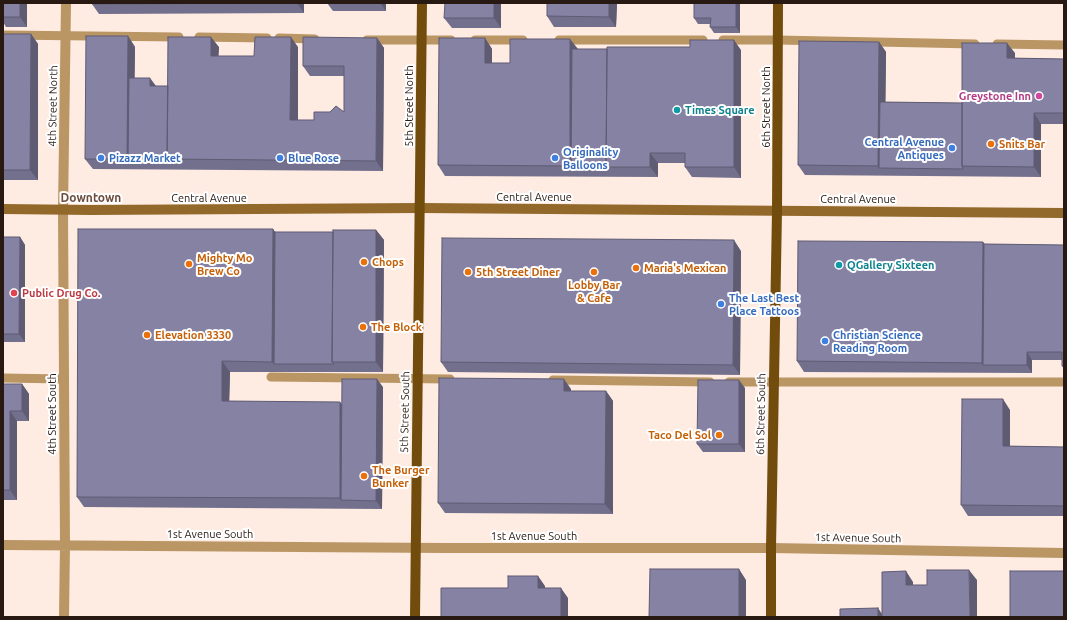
<!DOCTYPE html>
<html>
<head>
<meta charset="utf-8">
<style>
  body { margin:0 }
  #map { position:relative; width:1067px; height:620px; overflow:hidden; background:#fdf5f1; font-family:Ubuntu,sans-serif }
  canvas { display:block }
  .frame { position:absolute; inset:0; border:4px solid #281a13; pointer-events:none }
</style>
</head>
<body>
<div id="map">
<canvas width="1067" height="620"></canvas>
<div class="frame"></div>
</div>
<script>
const ctx = document.querySelector('canvas').getContext('2d');
ctx.lineJoin = 'round';
function paint(path, color) {
  ctx.fillStyle = color;
  ctx.fill(path, 'evenodd');
}
function poly(rows) {
  const path = new Path2D();
  for (const r of rows) {
    path.moveTo(r[0], r[1]);
    for (let i = 2; i < r.length; i += 2) path.lineTo(r[i], r[i + 1]);
  }
  return path;
}
function strokePath(path, color, width, dash) {
  ctx.strokeStyle = color;
  ctx.lineWidth = width;
  ctx.lineCap = dash ? 'butt' : 'round';
  ctx.setLineDash(dash || []);
  ctx.stroke(path);
}
function write(font, color, halo, rows, align = 'center') {
  ctx.font = font + ' Ubuntu,sans-serif';
  ctx.lineWidth = 4;
  ctx.setLineDash([]);
  ctx.textBaseline = 'middle';
  ctx.strokeStyle = halo;
  ctx.fillStyle = color;
  for (const [text, x, y, turn = 0] of rows) {
    ctx.save();
    ctx.translate(x, y);
    ctx.rotate((+turn || 0) * Math.PI / 180);
    ctx.textAlign = isNaN(turn) ? turn : align;
    if (halo) ctx.strokeText(text, 0, 0);
    ctx.fillText(text, 0, 0);
    ctx.restore();
  }
}
paint(poly([
  [3,3,1064,3,1064,617,3,617]
]), '#feebe2');
strokePath(poly([
  [3,35,179,37],
  [199,37,267,38],
  [279,38,315,39],
  [367,40,451,40],
  [475,40,523,40],
  [559,40,703,40],
  [723,40,778,40,975,44],
  [997,44,1064,45],
  [271,377,450,379],
  [3,378,64,379],
  [553,380,710,382],
  [729,382,1064,382]
]), '#ba9665', 9);
strokePath(poly([
  [3,545,445,548,771,548,1064,553],
  [64,617,65,545,63,210,66,3]
]), '#ba9665', 10);
strokePath(poly([
  [3,209,91,210,420,208,1064,213]
]), '#93692b', 10);
strokePath(poly([
  [415,617,422,3],
  [771,617,771,548,777,211,778,3]
]), '#724c0c', 10);
paint(poly([
  [3,3,27,3,27,27,6,27,3,22],
  [304,3,304,13,99,14,92,4],
  [327,3,386,3,386,11,333,11],
  [501,3,501,28,452,28,444,18],
  [617,3,616,27,554,27,547,16],
  [740,3,740,33,714,33,710,27,710,24,698,24,694,18],
  [3,34,31,34,38,44,38,180,3,180],
  [128,36,135,47,134,78,156,86,168,86,219,47,218,56,254,56,298,47,298,120,314,120,344,112,344,76,310,76,303,66,377,38,384,48,383,171,93,169,85,159],
  [485,38,492,49,492,63,510,63,578,49,741,50,741,178,692,177,685,167,685,163,658,163,658,177,445,176,438,165],
  [879,42,886,52,885,102,962,103,1015,53,1015,58,1064,59,1064,124,1041,124,1041,177,805,175,798,165],
  [273,229,275,232,333,232,376,230,384,240,383,372,230,372,229,401,342,404,383,387,382,509,84,507,77,497],
  [3,237,20,237,25,245,25,342,3,342],
  [983,242,984,244,1064,245,1064,369,1062,366,1062,360,1032,360,1032,373,804,372,797,361],
  [741,251,740,375,448,372,441,362],
  [3,384,22,384,29,394,29,421,17,421,17,500,3,500],
  [745,388,745,452,703,452,697,444],
  [571,389,571,391,606,391,613,401,613,514,445,513,438,503],
  [1010,410,1010,446,1064,447,1064,516,968,516,961,505]
]), '#73708d');
paint(poly([
  [20,3,27,3,27,27,20,17],
  [297,3,304,3,304,13],
  [380,3,386,3,386,11],
  [494,3,501,3,501,28,494,18],
  [609,3,617,3,616,27,609,17],
  [736,3,740,3,740,33,736,27],
  [31,34,38,44,38,180,30,170],
  [128,36,135,47,134,161,128,161,127,159],
  [211,37,219,47,218,66,211,56],
  [291,37,298,47,298,130,290,120],
  [377,38,384,48,383,171,376,161],
  [485,38,492,49,492,73,485,63],
  [570,39,578,49,571,169,570,166],
  [734,40,741,50,741,178,734,167],
  [879,42,886,52,885,168,879,168,878,166],
  [1007,43,1015,53,1015,69,1007,58],
  [150,78,156,86,150,86],
  [1034,113,1041,124,1041,177,1034,167],
  [650,153,658,163,658,177,650,167],
  [273,229,280,240,274,364,272,362],
  [376,230,384,240,383,372,376,362],
  [20,237,25,245,25,342,19,334],
  [734,240,741,251,740,375,733,365],
  [983,242,990,252,983,365,982,363],
  [1027,352,1032,360,1032,373,1027,365],
  [222,361,230,372,229,411,222,401],
  [377,379,383,387,382,509,376,501],
  [564,379,571,389,571,401,564,391],
  [739,380,745,388,745,452,739,444],
  [22,384,29,394,29,421,22,411],
  [606,391,613,401,613,514,605,504],
  [1003,399,1010,410,1010,456,1003,446],
  [340,402,348,412,341,500,340,498],
  [10,411,17,421,17,500,10,490],
  [739,569,746,580,746,617,739,617],
  [969,570,977,580,977,617,970,617],
  [906,571,913,582,913,596,906,585],
  [538,576,545,586,545,598,538,588],
  [561,588,568,598,568,617,561,617],
  [878,608,882,614,882,617,878,617]
]), '#5e5b73');
const building = poly([
  [3,3,20,3,20,17,3,17,3,3],
  [92,3,297,3,92,4,92,3],
  [445,3,494,3,494,18,444,18,445,3],
  [547,3,609,3,609,17,547,16,547,3],
  [694,3,736,3,736,27,710,27,711,18,694,18,694,3],
  [3,34,31,34,30,170,3,170,3,34],
  [86,36,128,36,127,159,85,159,86,36],
  [168,37,211,37,211,56,254,56,255,37,291,37,290,120,314,120,314,112,330,112,336,106,344,112,344,66,303,66,303,37,377,38,376,161,167,159,168,37],
  [439,38,485,38,485,63,510,63,510,39,570,39,570,166,438,165,439,38],
  [690,40,734,40,734,167,685,167,685,153,650,153,650,167,606,167,607,47,690,47,690,40],
  [799,41,879,42,878,166,798,165,799,41],
  [962,43,1007,43,1007,58,1064,59,1064,113,1034,113,1034,167,962,166,962,43],
  [572,49,607,49,606,167,608,169,571,169,572,49],
  [129,78,150,78,150,86,168,86,167,159,169,162,128,161,129,78],
  [880,102,962,103,962,166,963,169,879,168,880,102],
  [78,229,273,229,272,362,222,361,222,401,340,402,340,498,77,497,78,229],
  [333,230,376,230,376,362,332,362,333,230],
  [275,232,333,232,332,362,334,364,274,364,275,232],
  [3,237,20,237,19,334,3,334,3,237],
  [442,238,734,240,733,365,441,362,442,238],
  [798,241,983,242,982,363,797,361,798,241],
  [984,244,1064,245,1064,366,1062,366,1062,352,1027,352,1027,365,983,365,984,244],
  [439,378,564,379,564,391,606,391,605,504,438,503,439,378],
  [342,379,377,379,376,501,341,500,342,379],
  [698,380,739,380,739,444,697,444,698,380],
  [3,384,22,384,22,411,10,411,10,490,3,490,3,384],
  [962,399,1003,399,1003,446,1064,447,1064,506,961,505,962,399],
  [650,569,739,569,739,617,649,617,650,569],
  [927,570,969,570,970,617,882,617,882,572,906,571,906,585,927,585,927,570],
  [1010,571,1064,571,1064,617,1010,617,1010,571],
  [508,576,538,576,538,588,561,588,561,617,441,617,441,588,508,588,508,576],
  [878,608,878,617,840,617,840,609,878,608]
]);
paint(building, '#8682a4');
strokePath(building, '#5e5b73', 1);
for (const [x, y, r, color] of [
  [1039,96,4,"#d1479c"],
  [677,110,4,"#0f9aa8"],
  [991,144,4,"#e8710a"],
  [952,148,4,"#3f7fe0"],
  [101,158,4,"#3f7fe0"],
  [280,158,4,"#3f7fe0"],
  [555,158,4,"#3f7fe0"],
  [364,262,4,"#e8710a"],
  [189,264,4,"#e8710a"],
  [839,265,4,"#0f9aa8"],
  [636,268,4,"#e8710a"],
  [468,272,4,"#e8710a"],
  [594,272,4,"#e8710a"],
  [14,293,4,"#e0444e"],
  [721,304,4,"#3f7fe0"],
  [363,327,4,"#e8710a"],
  [147,335,4,"#e8710a"],
  [825,341,4,"#3f7fe0"],
  [719,435,4,"#e8710a"],
  [364,476,4,"#e8710a"]
]) {
  const dot = new Path2D();
  dot.arc(x, y, r, 0, 2 * Math.PI);
  ctx.fillStyle = color;
  ctx.fill(dot);
  strokePath(dot, '#fff', 1.5);
}
write('bold 11px', '#b23c85', '#fff', [
  ["Greystone Inn",1031,96]
], 'right');
write('11px', '#281a13', '#fff', [
  ["4th Street North",53,106,-89],
  ["5th Street North",409,106,-90],
  ["6th Street North",766,107,-90],
  ["Central Avenue",534,197],
  ["Central Avenue",209,198],
  ["Central Avenue",858,199],
  ["5th Street South",405,412,-89],
  ["4th Street South",52,414,-90],
  ["6th Street South",761,414,-89],
  ["1st Avenue South",210,534],
  ["1st Avenue South",534,536],
  ["1st Avenue South",858,538,1]
]);
write('bold 11px', '#0d838f', '#fff', [
  ["Times Square",685,110],
  ["QGallery Sixteen",847,265]
], 'left');
write('bold 11px', '#366cbe', '#fff', [
  ["Central Avenue",944,142,"right"],
  ["Antiques",944,155,"right"],
  ["Originality",563,152],
  ["Balloons",563,165],
  ["Pizazz Market",109,158],
  ["Blue Rose",288,158],
  ["The Last Best",729,298],
  ["Place Tattoos",729,311],
  ["Christian Science",833,335],
  ["Reading Room",833,348]
], 'left');
write('bold 11px', '#c56008', '#fff', [
  ["Snits Bar",999,144],
  ["Mighty Mo",197,258],
  ["Brew Co",197,271],
  ["Chops",372,262],
  ["Maria's Mexican",644,268],
  ["5th Street Diner",476,272],
  ["Lobby Bar",594,285,"center"],
  ["& Cafe",594,298,"center"],
  ["The Block",371,327],
  ["Elevation 3330",155,335],
  ["Taco Del Sol",711,435,"right"],
  ["The Burger",372,470],
  ["Bunker",372,483]
], 'left');
write('bold 11px', '#be3a42', '#fff', [
  ["Public Drug Co.",22,293]
], 'left');
write('bold 12px', '#6b4c3c', '#fff', [
  ["Downtown",91,198]
]);
</script>
</body>
</html>
